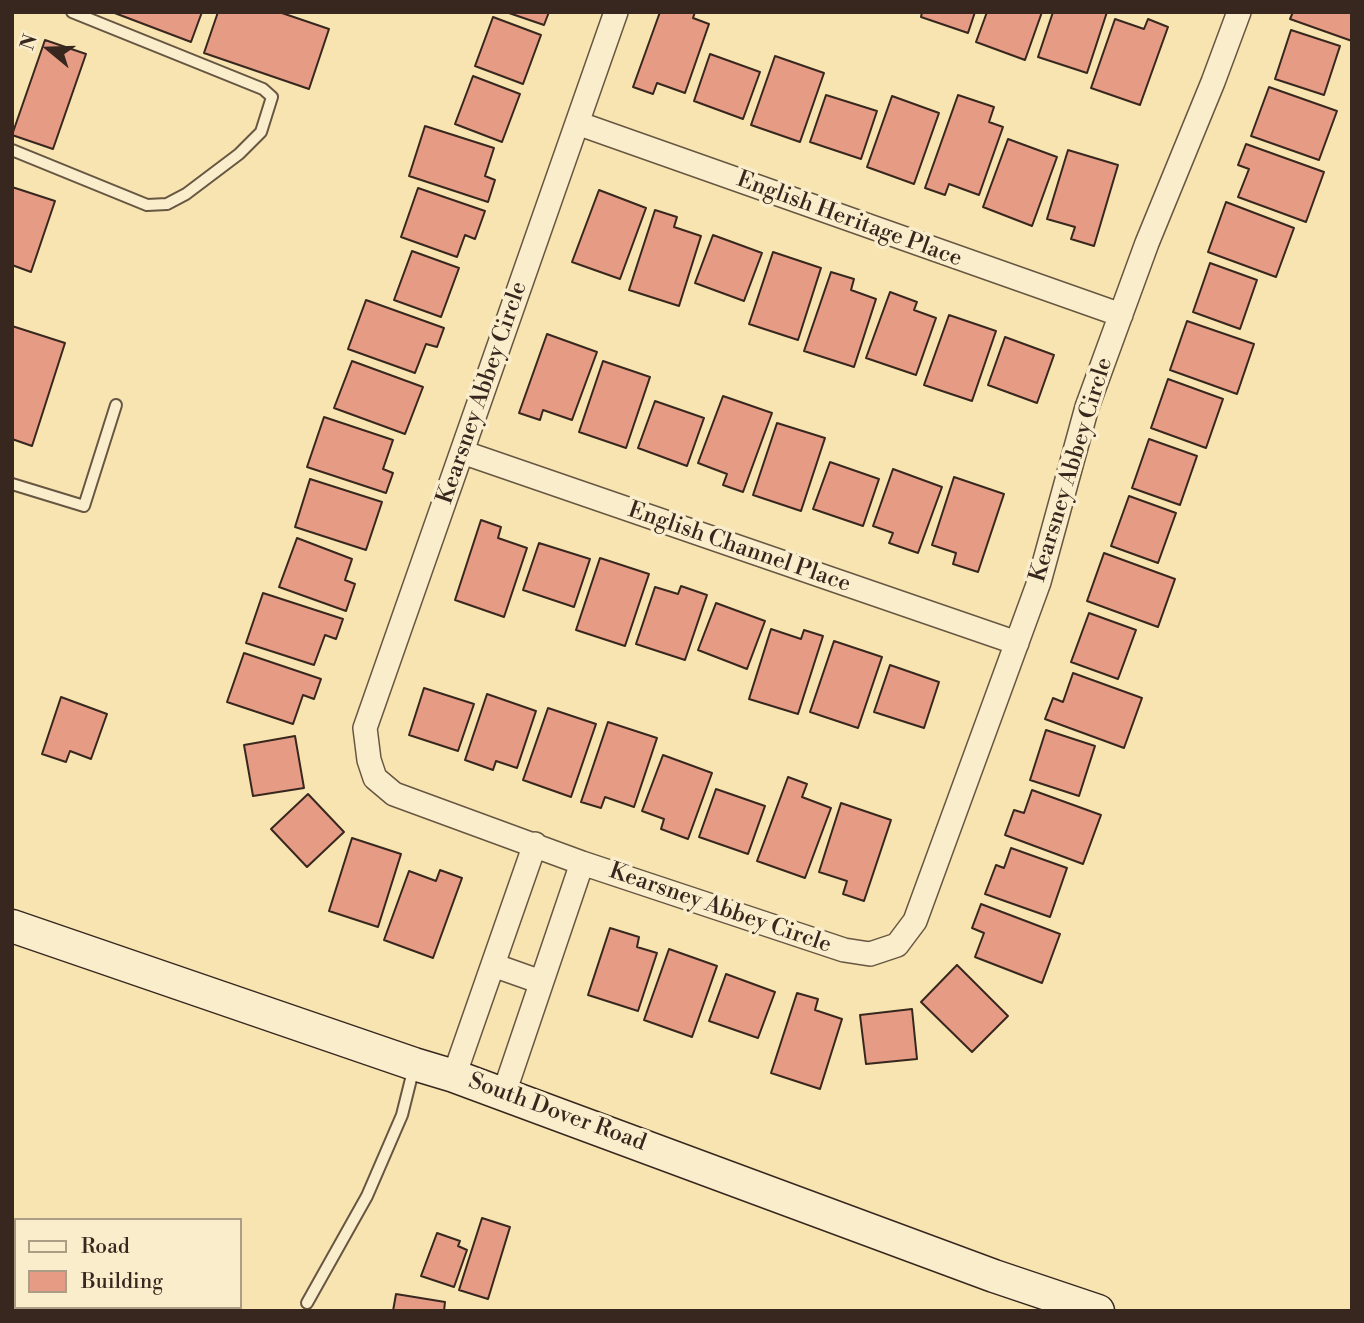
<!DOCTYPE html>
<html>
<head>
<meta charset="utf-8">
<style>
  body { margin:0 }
  #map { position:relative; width:1364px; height:1323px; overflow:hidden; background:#f7e4b0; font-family:"Libre Bodoni",serif }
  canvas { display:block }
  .frame { position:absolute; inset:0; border:14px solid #37271e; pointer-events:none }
  .legend { position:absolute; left:14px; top:1218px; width:228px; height:91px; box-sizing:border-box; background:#faedcc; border:2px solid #ac9e86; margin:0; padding:9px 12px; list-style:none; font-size:21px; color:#37271e }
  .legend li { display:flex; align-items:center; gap:14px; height:35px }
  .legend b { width:35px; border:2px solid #ac9e86 }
  .north { position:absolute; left:14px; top:14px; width:70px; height:70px; -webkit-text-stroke:5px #faedcc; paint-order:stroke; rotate:289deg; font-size:19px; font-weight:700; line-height:28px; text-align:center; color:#37271e }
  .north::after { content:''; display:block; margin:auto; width:24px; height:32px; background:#37271e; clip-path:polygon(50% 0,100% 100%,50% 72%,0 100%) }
</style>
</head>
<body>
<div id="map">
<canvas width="1364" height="1323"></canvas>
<div class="frame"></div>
<ul class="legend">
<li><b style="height:9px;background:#faedcc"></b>Road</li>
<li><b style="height:19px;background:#e69b84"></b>Building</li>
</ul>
<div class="north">N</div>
</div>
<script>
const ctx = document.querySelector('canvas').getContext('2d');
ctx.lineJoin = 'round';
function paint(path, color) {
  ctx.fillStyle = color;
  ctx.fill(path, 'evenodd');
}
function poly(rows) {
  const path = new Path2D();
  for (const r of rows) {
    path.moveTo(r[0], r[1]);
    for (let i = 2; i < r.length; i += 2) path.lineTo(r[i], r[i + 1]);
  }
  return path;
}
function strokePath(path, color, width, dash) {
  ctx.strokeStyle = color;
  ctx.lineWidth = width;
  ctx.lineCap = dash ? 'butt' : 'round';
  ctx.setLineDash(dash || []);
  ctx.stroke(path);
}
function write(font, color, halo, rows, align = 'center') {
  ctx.font = font + ' "Libre Bodoni",serif';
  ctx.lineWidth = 7;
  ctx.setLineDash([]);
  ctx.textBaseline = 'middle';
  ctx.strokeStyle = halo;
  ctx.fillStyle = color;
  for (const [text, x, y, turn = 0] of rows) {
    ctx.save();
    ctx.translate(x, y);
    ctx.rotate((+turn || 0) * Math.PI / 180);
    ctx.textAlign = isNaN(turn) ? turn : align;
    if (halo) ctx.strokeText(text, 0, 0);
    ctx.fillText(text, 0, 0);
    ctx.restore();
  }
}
const building = poly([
  [112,12,202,12,191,42,112,12],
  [218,12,279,12,329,29,309,89,204,53,218,12],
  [506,12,549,12,544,25,506,12],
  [660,12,695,12,693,18,709,24,685,93,657,83,653,94,633,87,660,12],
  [922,12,975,12,968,33,921,17,922,12],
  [987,12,1042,12,1025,60,976,42,987,12],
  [1053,12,1107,12,1087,73,1038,57,1053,12],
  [1293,12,1352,12,1352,41,1290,19,1293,12],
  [493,17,541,35,523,84,475,66,493,17],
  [1115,19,1144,29,1148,19,1168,27,1140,105,1091,88,1115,19],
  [1291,30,1340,46,1324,95,1275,79,1291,30],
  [45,40,86,54,53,149,12,135,45,40],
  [710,54,760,72,743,119,694,101,710,54],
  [775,56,824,73,800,142,751,125,775,56],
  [473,76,520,94,502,142,455,124,473,76],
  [1269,87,1337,111,1319,160,1251,136,1269,87],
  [826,95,877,111,861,159,810,142,826,95],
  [958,95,994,107,989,122,1003,127,979,195,949,184,945,195,925,188,958,95],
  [892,96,939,113,914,184,867,167,892,96],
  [425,126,494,148,485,176,495,180,488,202,409,176,425,126],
  [1008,139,1057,157,1032,226,983,207,1008,139],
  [1246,144,1324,172,1306,222,1238,197,1249,169,1238,165,1246,144],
  [1068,150,1118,165,1094,246,1071,239,1075,227,1047,219,1068,150],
  [12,187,55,201,31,272,12,265,12,187],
  [418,188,485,211,475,239,465,235,457,257,401,237,418,188],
  [599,190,646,208,620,279,572,262,599,190],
  [1226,202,1294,228,1276,277,1208,252,1226,202],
  [655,210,677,217,674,227,701,236,679,306,629,290,655,210],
  [713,235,762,253,744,301,695,283,713,235],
  [412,251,459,268,441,317,394,300,412,251],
  [773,252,821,268,798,340,749,324,773,252],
  [1210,263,1257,280,1240,329,1193,312,1210,263],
  [831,272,854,279,851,290,876,299,854,367,804,351,831,272],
  [890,292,917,302,914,310,936,318,916,375,866,358,890,292],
  [366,300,444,328,437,347,426,344,415,373,348,349,366,300],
  [949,315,996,331,972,401,924,385,949,315],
  [1187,321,1254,344,1237,394,1170,370,1187,321],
  [12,326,65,343,32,446,12,439,12,326],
  [547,334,597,352,572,420,543,410,540,420,519,413,547,334],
  [1005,337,1054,355,1037,403,988,385,1005,337],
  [352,361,423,387,405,434,334,408,352,361],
  [603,361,650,377,626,448,579,432,603,361],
  [1168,379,1223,399,1206,448,1151,428,1168,379],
  [723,396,772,413,743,492,723,485,727,474,698,463,723,396],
  [655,401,704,418,687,466,638,448,655,401],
  [324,417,393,440,383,469,393,473,386,493,307,467,324,417],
  [777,423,825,438,801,511,753,495,777,423],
  [1149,439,1197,456,1180,505,1132,488,1149,439],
  [830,462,879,479,863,526,813,509,830,462],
  [893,469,942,487,918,553,889,543,893,533,873,526,893,469],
  [954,477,1004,494,978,572,953,564,956,553,932,545,954,477],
  [310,479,382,502,366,550,295,527,310,479],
  [1129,496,1176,513,1158,563,1111,546,1129,496],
  [481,520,501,527,498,538,527,548,504,617,455,600,481,520],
  [297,538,352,559,345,580,355,584,346,611,279,587,297,538],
  [539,543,590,559,574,607,523,590,539,543],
  [1104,553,1175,579,1158,627,1087,601,1104,553],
  [600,558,649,574,625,646,576,630,600,558],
  [681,586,707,595,685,660,636,644,655,587,678,594,681,586],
  [263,593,343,619,336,639,325,635,314,665,246,643,263,593],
  [716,603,765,621,747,669,698,650,716,603],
  [1089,613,1136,630,1118,679,1071,662,1089,613],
  [771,629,801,639,804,630,823,636,798,714,749,699,771,629],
  [834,641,882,657,858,728,810,712,834,641],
  [244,653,321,679,314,699,303,695,293,724,227,702,244,653],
  [890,665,939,682,924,728,874,712,890,665],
  [1073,673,1142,698,1124,748,1045,719,1053,698,1063,702,1073,673],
  [424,688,474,704,458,751,409,735,424,688],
  [487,694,536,711,517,768,496,761,493,770,465,760,487,694],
  [61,697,107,714,91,759,70,751,66,762,42,754,61,697],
  [548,708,596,724,571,797,523,780,548,708],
  [608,722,657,738,634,807,605,797,601,808,581,802,608,722],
  [1046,730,1095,746,1079,796,1030,780,1046,730],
  [295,736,304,788,253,796,244,745,295,736],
  [663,755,712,773,688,839,661,829,664,819,642,811,663,755],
  [788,777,807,784,802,797,831,808,805,878,757,861,788,777],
  [716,789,765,806,748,854,699,837,716,789],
  [1032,790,1101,815,1083,864,1005,835,1014,810,1024,813,1032,790],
  [308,794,344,832,307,867,271,829,308,794],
  [841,803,891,820,864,901,843,894,847,881,819,872,841,803],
  [352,838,401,854,378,927,329,911,352,838],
  [1011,848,1067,868,1050,917,985,894,996,865,1004,868,1011,848],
  [440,870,462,878,433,958,384,940,409,871,436,881,440,870],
  [981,904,1060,934,1042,983,975,957,984,933,972,928,981,904],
  [610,928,639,937,637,947,657,953,638,1011,588,995,610,928],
  [669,949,717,966,692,1037,644,1020,669,949],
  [957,965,1008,1016,972,1052,921,1002,957,965],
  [726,974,775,992,758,1038,709,1021,726,974],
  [797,993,818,999,815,1010,842,1019,820,1089,771,1073,797,993],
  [912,1009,917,1059,866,1064,860,1015,912,1009],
  [482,1218,510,1227,488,1299,459,1290,482,1218],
  [437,1233,460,1241,458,1246,467,1250,454,1287,421,1276,437,1233],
  [396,1294,445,1302,444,1311,393,1311,396,1294]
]);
paint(building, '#e69b84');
strokePath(building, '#37271e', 2);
const lane = poly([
  [12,150,147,205,167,204,186,194,239,154,261,132,272,97,263,89,72,12],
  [12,484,84,506,116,405],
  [307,1303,367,1196,402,1115,414,1067]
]);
const street = poly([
  [616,12,365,728,369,760,375,778,394,794,582,863,844,950,870,954,897,945,915,921,1039,582,1087,407,1147,243,1213,82,1239,12],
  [577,123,1121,315],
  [462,452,1017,643],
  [493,965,541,982],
  [454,1076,535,844],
  [504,1093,582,863]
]);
const secondary = poly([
  [12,926,414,1064,454,1076,994,1276,1098,1311]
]);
strokePath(lane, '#675642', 14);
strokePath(street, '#675642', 26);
strokePath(secondary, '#37271e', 35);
strokePath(lane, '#faedcc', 10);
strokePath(street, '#faedcc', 23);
strokePath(secondary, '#faedcc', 32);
write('23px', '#37271e', '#faedcc', [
  ["English Heritage Place",849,220,20],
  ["Kearsney Abbey Circle",483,393,-71],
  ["Kearsney Abbey Circle",1072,470,-73],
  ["English Channel Place",739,548,19],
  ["Kearsney Abbey Circle",720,909,19],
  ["South Dover Road",557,1113,20]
]);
</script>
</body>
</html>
